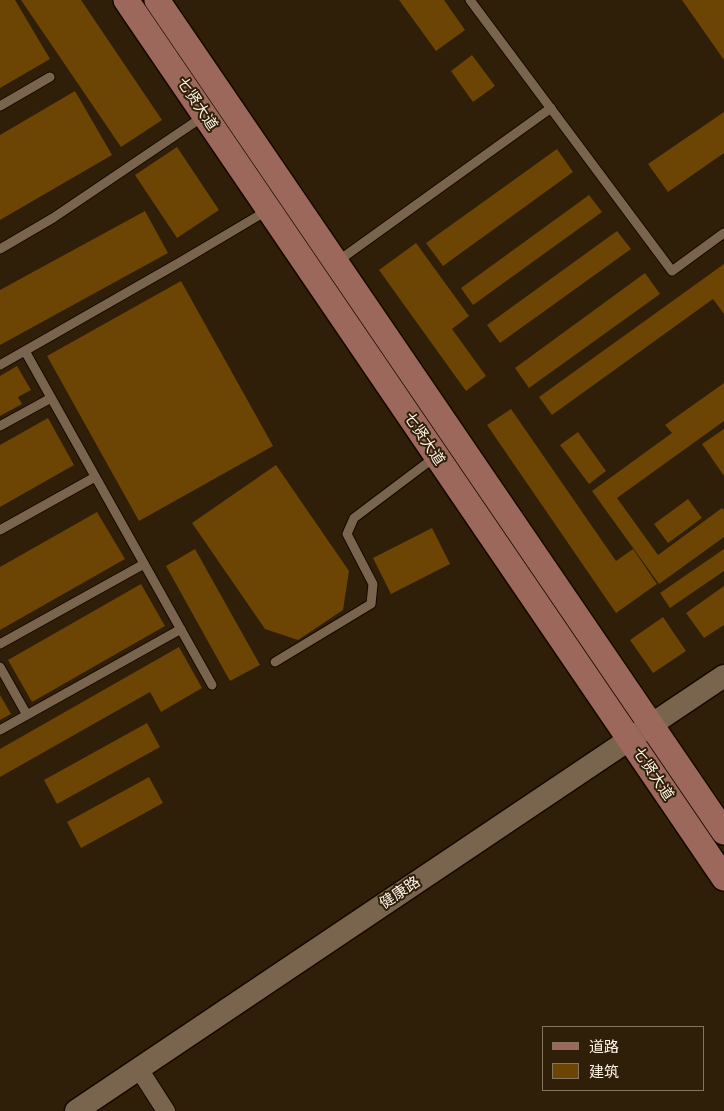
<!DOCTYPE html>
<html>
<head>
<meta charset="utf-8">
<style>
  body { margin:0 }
  #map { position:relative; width:724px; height:1111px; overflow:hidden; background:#2f1f09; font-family:Montserrat,"Noto Sans SC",sans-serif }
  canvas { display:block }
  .legend { position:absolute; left:542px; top:1026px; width:162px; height:65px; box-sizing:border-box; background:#2f1f09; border:1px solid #827461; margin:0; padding:6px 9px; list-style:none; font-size:15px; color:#fef3e6 }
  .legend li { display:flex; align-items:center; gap:10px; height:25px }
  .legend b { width:25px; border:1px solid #827461 }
</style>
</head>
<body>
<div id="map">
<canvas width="724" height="1111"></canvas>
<ul class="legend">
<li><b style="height:6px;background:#9c685b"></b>道路</li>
<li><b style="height:14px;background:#6c4403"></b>建筑</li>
</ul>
</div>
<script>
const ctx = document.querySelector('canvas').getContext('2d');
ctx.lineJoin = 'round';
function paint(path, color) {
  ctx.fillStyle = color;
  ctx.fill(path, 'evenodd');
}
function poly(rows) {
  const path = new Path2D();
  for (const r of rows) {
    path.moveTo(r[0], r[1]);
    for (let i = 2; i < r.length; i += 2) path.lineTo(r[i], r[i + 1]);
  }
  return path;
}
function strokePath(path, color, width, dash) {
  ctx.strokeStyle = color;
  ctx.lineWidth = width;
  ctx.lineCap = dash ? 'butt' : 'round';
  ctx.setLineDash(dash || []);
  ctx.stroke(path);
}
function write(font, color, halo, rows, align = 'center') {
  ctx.font = font + ' Montserrat,"Noto Sans SC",sans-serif';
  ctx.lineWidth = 4;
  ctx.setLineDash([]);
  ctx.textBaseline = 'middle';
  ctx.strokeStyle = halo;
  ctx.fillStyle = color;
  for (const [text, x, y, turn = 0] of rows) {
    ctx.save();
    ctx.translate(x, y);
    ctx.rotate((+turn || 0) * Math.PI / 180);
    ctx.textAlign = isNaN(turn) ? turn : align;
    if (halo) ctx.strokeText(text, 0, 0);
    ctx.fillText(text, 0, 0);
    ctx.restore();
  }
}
paint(poly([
  [0,0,15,0,50,59,0,88],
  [21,0,81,0,162,120,121,147],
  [399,0,444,0,465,30,436,51],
  [682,0,724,0,724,60],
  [472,55,495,86,473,102,451,71],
  [75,91,112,155,0,220,0,135],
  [724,112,724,153,668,192,648,164],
  [177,147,219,210,177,238,135,175],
  [557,149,573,172,443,266,426,243],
  [589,195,602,212,473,305,461,288],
  [145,211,168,253,0,345,0,290],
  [617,231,631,249,500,343,487,325],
  [416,243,469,316,452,329,486,376,466,391,379,270],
  [724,264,724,314,713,299,552,415,539,397],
  [645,273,660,294,529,388,515,368],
  [181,281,273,446,139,521,47,356],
  [17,366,31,390,18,397,22,404,0,416,0,376],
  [724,383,724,421,617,498,658,555,722,508,724,510,724,537,659,584,592,491,672,433,665,425],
  [511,409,616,561,633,549,657,584,616,613,487,425],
  [48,418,74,465,0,507,0,445],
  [724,429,724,476,702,444],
  [578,432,606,471,589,484,560,445],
  [276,465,349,571,343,610,298,640,265,629,192,523],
  [688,499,702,518,668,543,654,524],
  [97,512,125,559,0,630,0,567],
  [432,528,450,564,391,594,373,558],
  [195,549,260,665,230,681,166,566],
  [724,549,724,571,670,608,660,593],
  [141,584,165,626,32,702,8,660],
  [724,586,724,625,704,638,686,613],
  [663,617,686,651,653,673,630,640],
  [179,647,202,688,161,712,150,692,0,777,0,749],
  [0,695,11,714,0,720],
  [147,723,160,747,57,804,44,780],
  [149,777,163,803,81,848,67,822]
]), '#6c4403');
const service = poly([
  [470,0,672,271,724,233],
  [0,106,50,77],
  [0,249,53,218,204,116],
  [338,261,551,108],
  [25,351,212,685],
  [0,365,182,261,268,210],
  [0,426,51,398],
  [0,530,95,477],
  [0,644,144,564],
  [275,662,371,604,373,584,347,534,354,518,435,457],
  [0,667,27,715],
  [0,730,181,629]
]);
const minor = poly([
  [139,1069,166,1111]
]);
const tertiary = poly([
  [76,1111,724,676]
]);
const secondary = poly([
  [126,0,724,878],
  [157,0,724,832]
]);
strokePath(service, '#160800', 11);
strokePath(minor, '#160800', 20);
strokePath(tertiary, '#160800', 25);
strokePath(secondary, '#160800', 28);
strokePath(service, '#79654e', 9);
strokePath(minor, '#79654e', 18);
strokePath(tertiary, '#79654e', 22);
strokePath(secondary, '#9c685b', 25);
write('15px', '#fef3e6', '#2f1f09', [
  ["七贤大道",197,104,56],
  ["七贤大道",424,439,56],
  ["七贤大道",653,774,56],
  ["健康路",400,893,-34]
]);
</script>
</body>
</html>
